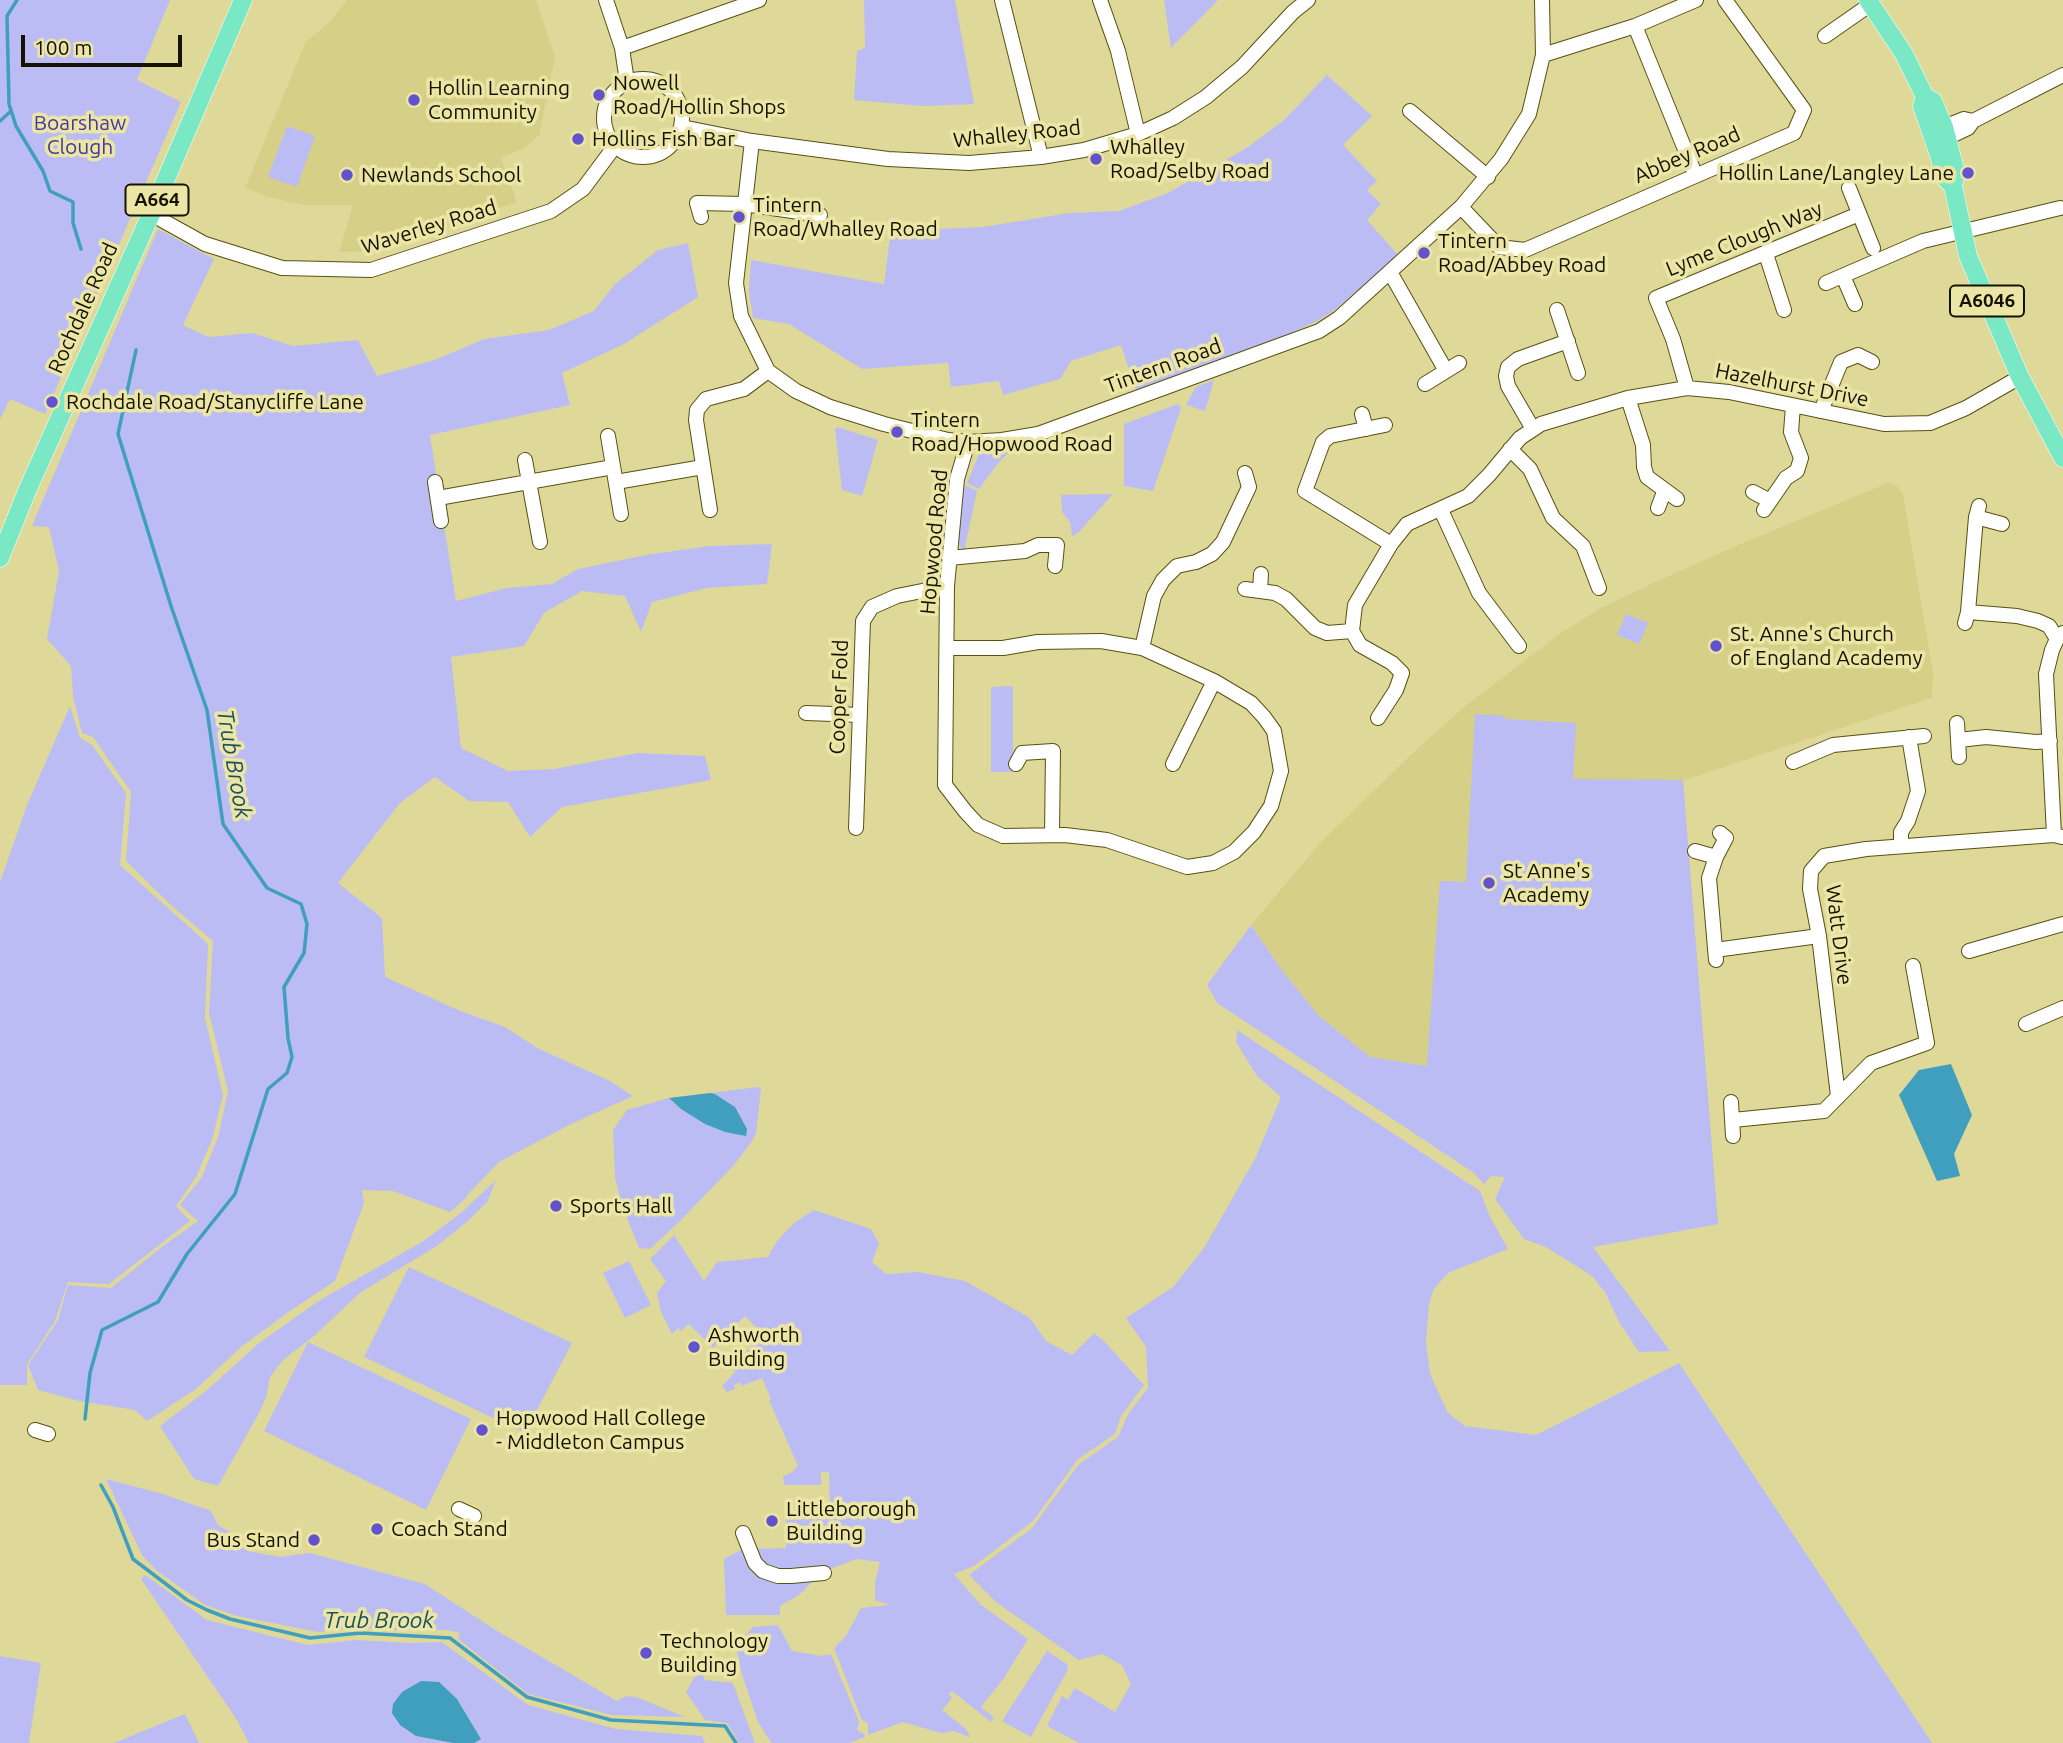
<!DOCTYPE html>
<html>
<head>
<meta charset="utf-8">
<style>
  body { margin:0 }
  #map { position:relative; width:2063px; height:1743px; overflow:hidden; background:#ded999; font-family:Ubuntu,sans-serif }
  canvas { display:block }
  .scale { position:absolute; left:21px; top:35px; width:161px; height:32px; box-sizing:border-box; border:4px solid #151200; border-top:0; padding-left:9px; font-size:21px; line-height:24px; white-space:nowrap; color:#151200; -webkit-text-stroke:5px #ebe6a6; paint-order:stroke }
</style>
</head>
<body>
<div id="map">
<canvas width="2063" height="1743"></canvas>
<div class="scale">100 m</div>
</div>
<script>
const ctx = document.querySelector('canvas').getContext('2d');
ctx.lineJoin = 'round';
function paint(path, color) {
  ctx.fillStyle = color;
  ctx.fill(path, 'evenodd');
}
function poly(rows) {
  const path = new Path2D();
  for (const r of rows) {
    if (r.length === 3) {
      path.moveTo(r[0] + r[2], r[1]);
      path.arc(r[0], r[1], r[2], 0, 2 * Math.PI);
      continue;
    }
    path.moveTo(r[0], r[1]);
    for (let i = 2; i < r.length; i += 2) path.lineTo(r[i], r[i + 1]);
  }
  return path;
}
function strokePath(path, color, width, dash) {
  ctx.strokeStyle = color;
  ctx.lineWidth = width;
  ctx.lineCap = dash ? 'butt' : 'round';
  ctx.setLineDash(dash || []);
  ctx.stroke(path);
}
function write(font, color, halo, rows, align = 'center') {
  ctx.font = font + ' Ubuntu,sans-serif';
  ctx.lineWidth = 7;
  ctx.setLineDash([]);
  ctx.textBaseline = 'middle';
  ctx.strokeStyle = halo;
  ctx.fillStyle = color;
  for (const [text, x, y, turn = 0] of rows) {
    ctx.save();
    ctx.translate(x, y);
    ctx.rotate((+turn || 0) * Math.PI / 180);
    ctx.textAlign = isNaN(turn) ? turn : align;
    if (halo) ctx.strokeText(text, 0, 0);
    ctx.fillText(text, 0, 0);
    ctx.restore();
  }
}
paint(poly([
  [347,0,536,0,555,57,539,135,524,148,501,158,517,202,391,245,364,251,339,252,353,205,302,205,265,196,245,188,306,41,329,23],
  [1888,483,1897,486,1903,494,1933,672,1932,698,1683,781,1718,1224,1592,1247,1427,1066,1370,1057,1319,1016,1281,969,1251,925,1321,842,1419,747,1469,703,1561,633,1601,608,1651,584,1738,545]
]), '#d5cf87');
paint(poly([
  [0,0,170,0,137,80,181,102,45,414,10,399,0,419],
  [864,0,955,0,974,104,922,106,854,100,857,51,865,48],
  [1164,0,1218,0,1171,48],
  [1327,75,1372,116,1343,145,1377,181,1367,190,1381,204,1367,220,1399,256,1332,312,1315,322,1269,343,1136,391,1121,345,1071,361,1060,379,1003,395,999,381,951,387,948,363,862,369,789,324,753,318,749,291,751,260,884,284,891,231,983,227,1069,213,1119,211,1168,193,1248,147,1283,121],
  [287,126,315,136,297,187,268,177],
  [158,229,214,259,183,325,208,337,252,333,293,346,358,340,377,376,435,360,484,339,549,330,594,311,615,284,658,250,688,243,698,297,624,344,562,373,570,405,430,435,456,601,507,588,552,584,578,569,646,555,709,546,772,544,767,584,707,588,652,602,641,632,625,596,582,591,544,613,524,646,451,657,461,748,508,771,554,769,638,753,705,756,711,780,562,807,530,837,508,802,469,801,435,777,400,803,338,883,382,918,385,977,458,1010,505,1027,539,1049,608,1080,633,1096,571,1124,499,1162,470,1192,465,1199,450,1212,393,1191,362,1190,364,1203,335,1281,287,1313,241,1347,196,1389,147,1421,135,1410,79,1401,38,1390,28,1365,58,1320,68,1285,111,1288,163,1246,198,1221,180,1205,202,1177,218,1137,228,1091,209,1013,213,941,173,907,126,861,131,792,93,737,82,733,73,696,71,666,47,639,59,571,49,527,32,526],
  [1214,380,1205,411,1186,405,1196,387],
  [1178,404,1181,408,1153,491,1124,486,1124,424],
  [837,427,878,440,862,496,842,490,835,429],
  [1013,448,998,463,979,489,967,483,979,454,987,449],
  [965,485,977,491,964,552,959,544,959,515],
  [1113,494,1078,533,1072,536,1070,522,1062,512,1061,495],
  [1626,614,1648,623,1639,644,1617,635],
  [1013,686,1013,772,991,772,991,687],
  [70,706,80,738,92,745,126,793,120,865,208,944,205,1018,223,1095,212,1140,196,1177,176,1206,190,1221,109,1284,68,1282,55,1321,27,1364,27,1385,0,1385,0,882,27,805],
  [1475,714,1505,716,1505,719,1576,723,1573,779,1683,780,1718,1224,1593,1247,1670,1351,1639,1352,1619,1322,1605,1292,1592,1276,1546,1247,1524,1239,1495,1199,1505,1177,1491,1176,1484,1184,1474,1173,1217,1003,1207,985,1251,925,1281,969,1319,1016,1370,1057,1427,1066,1440,881,1466,882],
  [1237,1030,1480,1191,1490,1217,1508,1249,1448,1273,1433,1290,1429,1304,1426,1343,1430,1374,1448,1413,1465,1426,1536,1435,1679,1363,1932,1743,1079,1743,1047,1726,1062,1696,1068,1700,1075,1688,1115,1712,1131,1684,1122,1665,1102,1654,1079,1660,997,1603,969,1575,1032,1528,1079,1464,1118,1437,1128,1414,1148,1388,1146,1347,1126,1318,1173,1287,1204,1248,1255,1159,1281,1097,1257,1076,1236,1042],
  [758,1087,761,1089,756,1133,750,1144,734,1165,681,1220,650,1249,639,1248,621,1203,615,1177,613,1130,627,1110,669,1098,681,1109,735,1107,715,1094,710,1093],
  [496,1180,487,1202,469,1220,437,1246,361,1292,314,1336,283,1360,270,1377,266,1398,258,1415,218,1486,194,1479,160,1426,206,1391,259,1343,320,1300,422,1242,462,1212],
  [814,1210,871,1229,879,1243,872,1262,886,1274,918,1272,965,1281,1030,1318,1046,1341,1072,1355,1094,1333,1104,1341,1144,1385,1121,1416,1115,1434,1078,1459,1033,1521,974,1566,954,1574,980,1604,1028,1639,1004,1678,981,1707,994,1718,991,1722,952,1691,949,1694,952,1698,942,1710,966,1729,970,1737,953,1731,941,1733,903,1722,868,1735,868,1723,862,1720,834,1648,846,1636,861,1608,890,1605,875,1600,875,1583,880,1562,857,1559,824,1571,782,1574,763,1568,755,1549,786,1548,786,1512,830,1511,829,1472,821,1472,821,1485,784,1485,783,1476,791,1473,798,1466,769,1400,771,1399,762,1378,742,1386,740,1382,734,1385,735,1389,727,1392,722,1386,735,1372,733,1365,763,1334,745,1316,713,1348,689,1324,681,1331,678,1328,672,1334,661,1312,657,1293,666,1281,650,1259,674,1235,704,1281,717,1262,768,1257,777,1241,794,1223],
  [629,1261,651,1305,625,1318,603,1273],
  [409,1267,572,1343,525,1433,364,1357],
  [308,1342,471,1419,426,1510,264,1431],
  [106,1479,163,1494,211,1511,218,1525,233,1534,247,1551,280,1557,310,1553,425,1584,494,1629,617,1701,626,1696,636,1697,685,1717,612,1715,528,1694,458,1639,460,1633,447,1630,395,1630,357,1628,318,1632,237,1616,205,1605,156,1570,142,1555],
  [743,1549,751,1570,760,1577,813,1581,799,1595,780,1606,780,1615,726,1615,724,1559],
  [145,1575,207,1620,308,1645,355,1640,410,1643,442,1642,528,1705,616,1729,702,1736,705,1743,474,1743,481,1739,457,1699,416,1736,453,1743,249,1743,237,1720,141,1579],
  [778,1625,792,1651,822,1656,831,1654,859,1722,857,1729,859,1732,863,1733,865,1737,849,1743,772,1743,770,1741,758,1722,742,1674,736,1646,753,1627],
  [1047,1651,1067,1664,1068,1669,1031,1737,1002,1721],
  [0,1656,41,1663,29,1743,0,1743],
  [702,1671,705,1680,733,1683,755,1743,739,1743,727,1723,705,1720,686,1692,694,1678],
  [185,1714,199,1743,114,1743]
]), '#bcbcf5');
paint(poly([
  [1951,1064,1972,1115,1954,1154,1960,1176,1937,1181,1899,1095,1919,1070],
  [710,1093,715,1094,735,1107,747,1129,746,1136,725,1132,705,1124,681,1109,669,1098],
  [421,1681,439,1682,457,1699,481,1739,474,1743,453,1743,416,1736,400,1725,392,1713,393,1704,402,1692]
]), '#409ebe');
strokePath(poly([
  [17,0,7,16,9,104,16,126,43,171,50,191,73,202,73,223,81,249],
  [0,121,11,111],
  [85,1419,90,1373,102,1330,158,1302,187,1254,235,1194,268,1089,287,1073,292,1057,288,1038,284,987,304,953,307,924,301,904,267,888,223,824,207,710,171,606,118,434,136,350],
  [101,1485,113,1507,133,1559,187,1600,207,1610,230,1619,310,1638,360,1633,450,1638,527,1697,611,1720,725,1726,736,1743]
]), '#409ebe', 3.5);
const minor = poly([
  [606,0,622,48,627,82],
  [1002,0,1041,157],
  [1100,0,1118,51,1138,134],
  [1635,26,1695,174],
  [1825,36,1871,4],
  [622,48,759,0],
  [1543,55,1635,26,1696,0],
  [643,118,39],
  [1410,111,1488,177],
  [1964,119,1973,121,1968,128,1947,138,1933,136,1944,127,1964,119],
  [1973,121,2063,75],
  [682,127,752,141,888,159,969,163,1041,157,1084,150,1138,134,1173,118,1206,97,1242,67,1293,12,1308,0],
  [752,141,736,283,741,316,768,371,796,391,830,407,884,424,948,440,968,442,1002,440,1038,434,1319,331,1339,318,1461,207,1501,159,1529,114,1543,55,1542,0],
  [1849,188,1873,248],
  [1461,207,1499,247,1525,250,1794,133,1804,110,1725,0],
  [151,214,205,244,282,268,371,270,551,211,583,189,615,146],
  [701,217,697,203,744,204,820,215],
  [1766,254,1784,310],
  [1390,272,1446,371,1425,384],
  [1843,276,1855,304],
  [1826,283,1923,241,2060,208],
  [1557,310,1578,373],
  [1446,371,1459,363],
  [1687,388,1673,339,1656,298,1859,214],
  [1628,398,1643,445,1644,467,1647,477,1677,499],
  [1821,411,1841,362,1858,355,1872,362],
  [1362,414,1366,429],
  [1385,425,1330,436,1323,442,1305,491,1391,544],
  [1533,429,1508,386,1506,376,1508,367,1518,359,1568,341],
  [608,436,621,514],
  [1510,449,1530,469,1553,518,1583,546,1599,588],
  [525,460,540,542],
  [435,482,441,521],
  [616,482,703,467],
  [1753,492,1770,501],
  [438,498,613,467],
  [1658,508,1664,492],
  [710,510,696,420,697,410,706,399,744,389,768,371],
  [1441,510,1479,593,1519,646],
  [1764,510,1786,478,1797,471,1801,458,1791,432,1793,406],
  [1976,517,2002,524],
  [949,558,1025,551,1038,545,1057,545,1055,566],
  [1245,589,1275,593,1286,599,1315,628,1327,633,1352,631],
  [1260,591,1261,574],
  [1968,612,2017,616,2038,621,2049,626,2057,639],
  [1965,623,1968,612,1976,517,1979,506],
  [948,648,1003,648,1038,642,1101,641,1142,648,1214,681,1251,703,1264,717,1274,731,1281,771,1271,806,1254,832,1234,852,1213,863,1187,867,1107,840,1065,835,1003,836,978,825,965,811,945,785,947,586,957,479,968,442],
  [1142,648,1154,596,1163,580,1177,566,1196,562,1212,554,1223,542,1249,487,1245,473],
  [806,713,860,715],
  [1378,718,1396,690,1402,673,1392,663,1360,645,1352,631,1355,605,1391,544,1407,524,1468,496,1489,475,1520,438,1541,424,1628,398,1687,388,1729,392,1884,424,1930,423,1966,408,2020,377],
  [1957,723,1959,757],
  [1959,740,1986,737,2036,742,2050,741],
  [1793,762,1833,745,1924,736],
  [1016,764,1022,753,1053,751,1052,835],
  [1173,764,1214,681],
  [856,828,863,621,872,607,897,596,947,586],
  [2062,837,2054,835,2046,674,2052,650,2057,639,2063,633],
  [1901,845,1901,832,1908,821,1918,791,1909,737],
  [1695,851,1716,857],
  [1715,950,1819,936],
  [1969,951,2063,924],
  [1716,960,1709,878,1716,857,1726,838,1720,833],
  [2026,1024,2063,1008],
  [1838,1096,1819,936,1810,889,1811,871,1824,856,1866,849,2054,835],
  [1731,1102,1733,1136],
  [1733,1120,1824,1111,1871,1063,1927,1043,1913,966],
  [35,1430,48,1434],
  [459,1509,474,1516],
  [743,1533,755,1563,763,1571,778,1576,791,1576,824,1573]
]);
const major = poly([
  [1868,0,1904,54,1925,97,1933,101,1944,127,1956,173,1953,186,1968,256,2020,377,2063,458],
  [1925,97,1922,106,1940,158,1943,176,1953,186],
  [0,558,27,491,151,214,243,0]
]);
strokePath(minor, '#57510f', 16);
strokePath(major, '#fff', 19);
strokePath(minor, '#fff', 14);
strokePath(major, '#7ae8c4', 18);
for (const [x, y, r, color] of [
  [599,95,7,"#6252cb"],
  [414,100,7,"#6252cb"],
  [578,139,7,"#6252cb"],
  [1096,159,7,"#6252cb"],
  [1968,173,7,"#6252cb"],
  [347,175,7,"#6252cb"],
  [739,217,7,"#6252cb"],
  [1424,253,7,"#6252cb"],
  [52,402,7,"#6252cb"],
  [897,432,7,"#6252cb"],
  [1716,646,7,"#6252cb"],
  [1489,883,7,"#6252cb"],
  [556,1206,7,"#6252cb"],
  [694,1347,7,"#6252cb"],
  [482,1430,7,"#6252cb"],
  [772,1521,7,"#6252cb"],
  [377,1529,7,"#6252cb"],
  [314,1540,7,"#6252cb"],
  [646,1653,7,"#6252cb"]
]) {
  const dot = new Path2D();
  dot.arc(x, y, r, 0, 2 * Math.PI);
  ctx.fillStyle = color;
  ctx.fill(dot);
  strokePath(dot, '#ebe6a6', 2.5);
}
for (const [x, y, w] of [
  [157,200,63],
  [1987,301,74]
]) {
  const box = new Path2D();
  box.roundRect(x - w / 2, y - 15.5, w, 31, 5);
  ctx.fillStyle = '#ebe6a6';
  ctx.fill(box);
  strokePath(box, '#151200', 2);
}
write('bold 19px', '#151200', null, [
  ["A664",157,200],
  ["A6046",1987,301]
]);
write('21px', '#151200', '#ebe6a6', [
  ["Nowell",613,83],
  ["Road/Hollin Shops",613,107],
  ["Hollin Learning",428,88],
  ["Community",428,112],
  ["Hollins Fish Bar",592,139],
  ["Whalley",1110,147],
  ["Road/Selby Road",1110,171],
  ["Hollin Lane/Langley Lane",1954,173,"right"],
  ["Newlands School",361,175],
  ["Tintern",753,205],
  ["Road/Whalley Road",753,229],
  ["Tintern",1438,241],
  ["Road/Abbey Road",1438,265],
  ["Rochdale Road/Stanycliffe Lane",66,402],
  ["Tintern",911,420],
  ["Road/Hopwood Road",911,444],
  ["St. Anne's Church",1730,634],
  ["of England Academy",1730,658],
  ["St Anne's",1503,871],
  ["Academy",1503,895],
  ["Sports Hall",570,1206],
  ["Ashworth",708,1335],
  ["Building",708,1359],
  ["Hopwood Hall College",496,1418],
  ["- Middleton Campus",496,1442],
  ["Littleborough",786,1509],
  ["Building",786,1533],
  ["Coach Stand",391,1529],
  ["Bus Stand",300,1540,"right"],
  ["Technology",660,1641],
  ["Building",660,1665]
], 'left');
write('21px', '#47399c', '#ebe6a6', [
  ["Boarshaw",80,123],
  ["Clough",80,147]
]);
write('21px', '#151200', '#ebe6a6', [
  ["Whalley Road",1017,134,-6],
  ["Abbey Road",1687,155,-23],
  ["Waverley Road",429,227,-17],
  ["Lyme Clough Way",1744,239,-22],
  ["Rochdale Road",83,308,-66],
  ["Tintern Road",1163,366,-20],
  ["Hazelhurst Drive",1792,385,11],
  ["Hopwood Road",934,542,-85],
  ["Cooper Fold",839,697,-88],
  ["Watt Drive",1839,935,83]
]);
write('italic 23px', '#1c5061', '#ebe6a6', [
  ["Trub Brook",234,764,80],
  ["Trub Brook",379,1620]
]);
</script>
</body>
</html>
